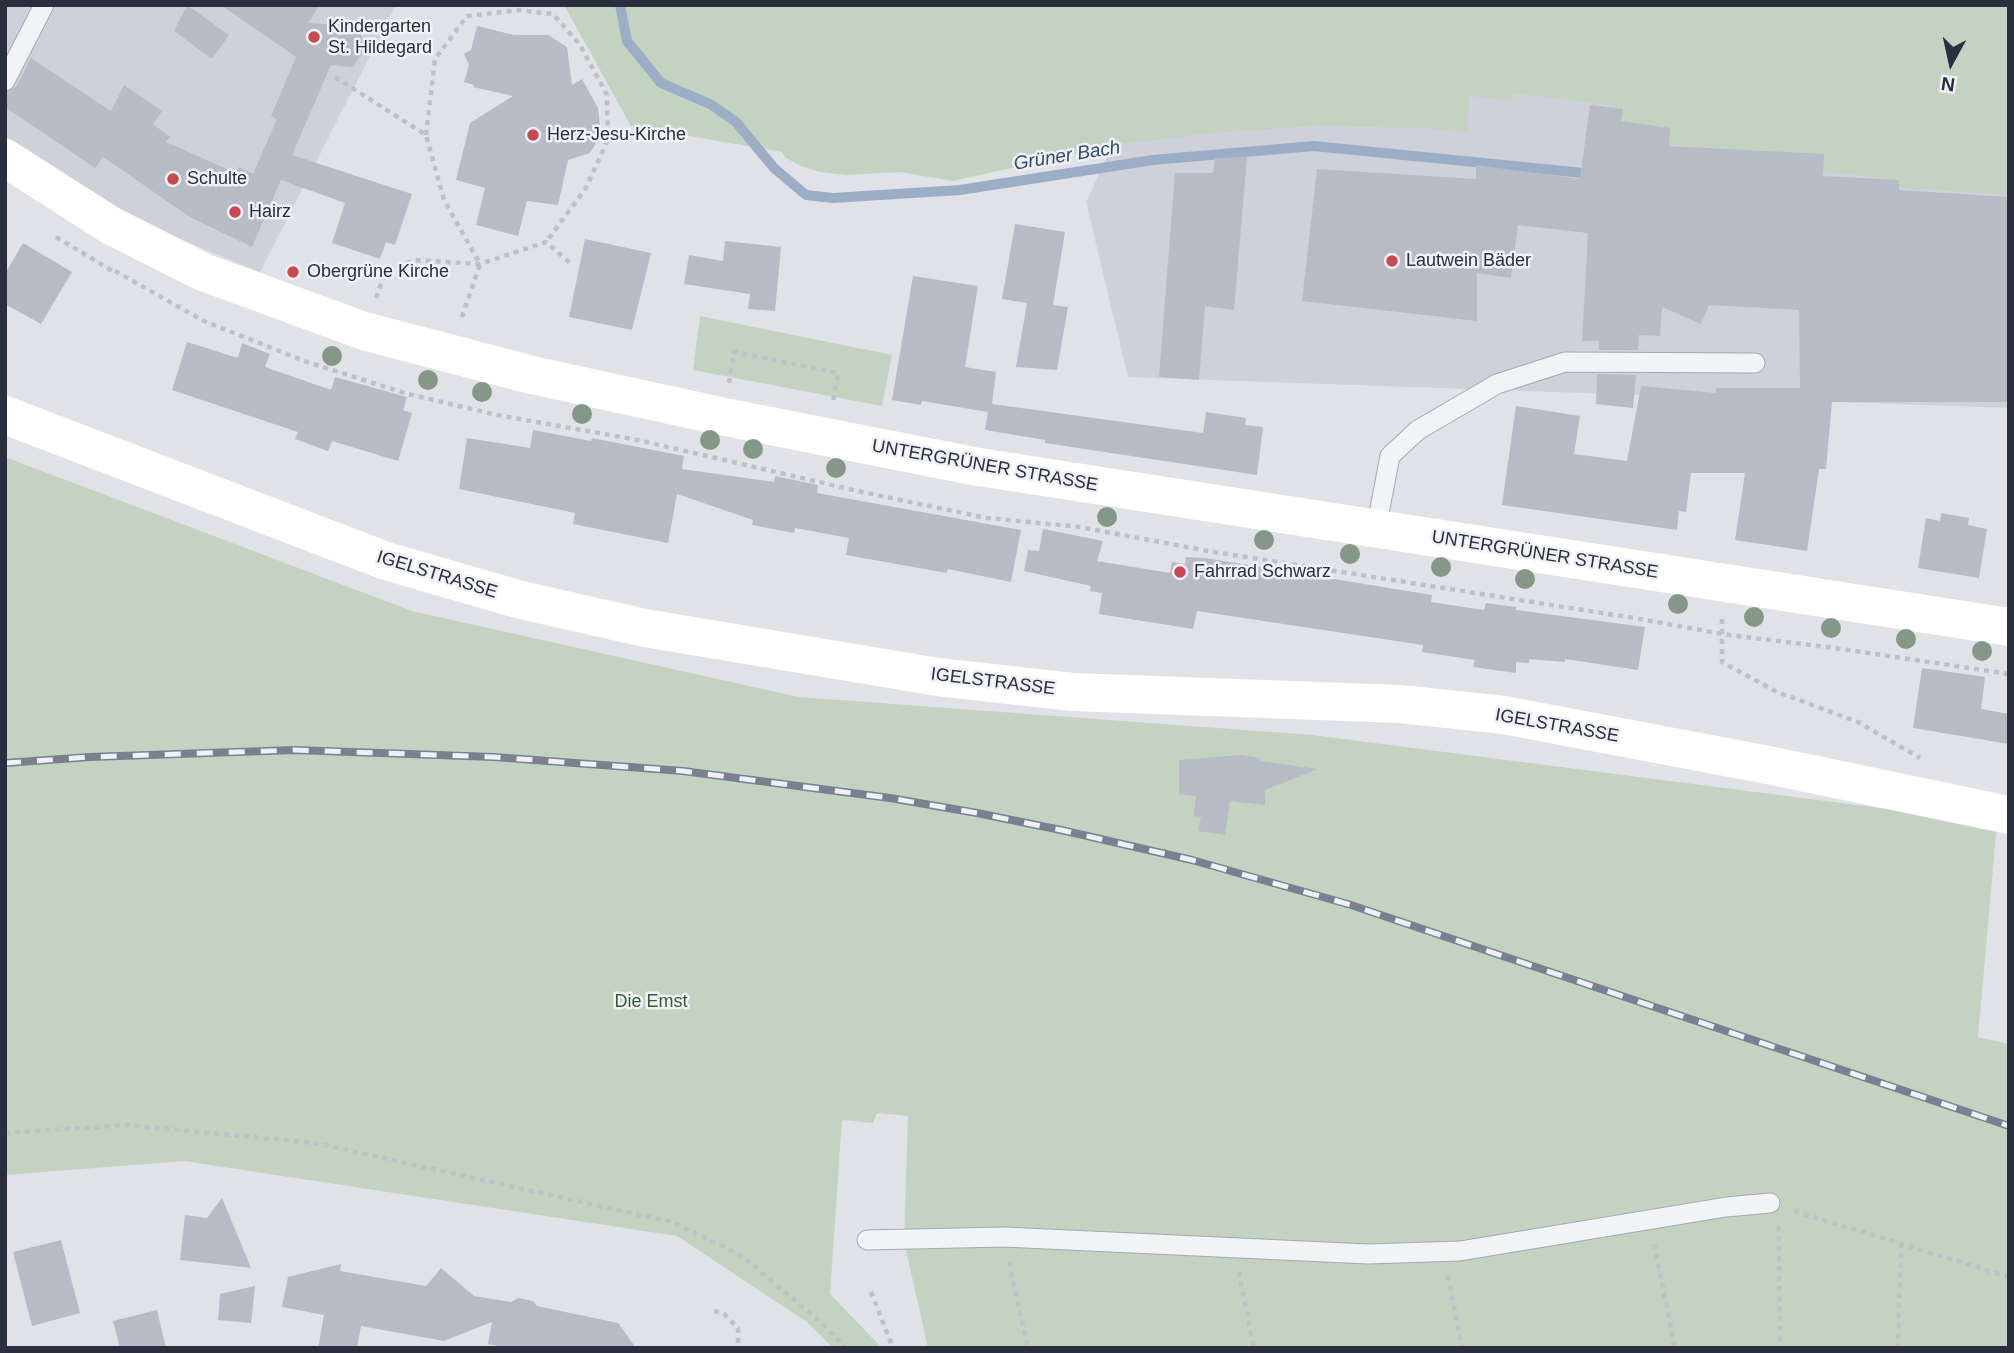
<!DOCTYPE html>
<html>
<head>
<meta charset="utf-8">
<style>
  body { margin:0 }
  #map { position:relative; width:2014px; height:1353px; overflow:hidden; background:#e0e2e8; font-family:Helvetica,sans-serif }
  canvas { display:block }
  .frame { position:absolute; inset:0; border:7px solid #292f3f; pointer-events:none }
  .north { position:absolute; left:1916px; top:28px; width:70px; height:70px; -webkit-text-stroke:5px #eff1f6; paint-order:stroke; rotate:188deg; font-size:19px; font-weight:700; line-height:28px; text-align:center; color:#292f3f }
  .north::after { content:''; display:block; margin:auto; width:24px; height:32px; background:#292f3f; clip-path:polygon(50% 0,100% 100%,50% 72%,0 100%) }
</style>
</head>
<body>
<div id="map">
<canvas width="2014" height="1353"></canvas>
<div class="frame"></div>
<div class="north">N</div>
</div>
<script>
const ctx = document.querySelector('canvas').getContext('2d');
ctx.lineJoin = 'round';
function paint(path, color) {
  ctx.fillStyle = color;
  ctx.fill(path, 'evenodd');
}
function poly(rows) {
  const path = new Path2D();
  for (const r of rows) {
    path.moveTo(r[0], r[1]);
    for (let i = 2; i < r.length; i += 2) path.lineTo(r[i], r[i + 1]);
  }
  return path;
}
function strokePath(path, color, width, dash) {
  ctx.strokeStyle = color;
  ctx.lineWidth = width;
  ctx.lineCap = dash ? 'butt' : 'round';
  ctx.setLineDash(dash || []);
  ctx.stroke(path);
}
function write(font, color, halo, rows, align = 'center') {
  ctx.font = font + ' Helvetica,sans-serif';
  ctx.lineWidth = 5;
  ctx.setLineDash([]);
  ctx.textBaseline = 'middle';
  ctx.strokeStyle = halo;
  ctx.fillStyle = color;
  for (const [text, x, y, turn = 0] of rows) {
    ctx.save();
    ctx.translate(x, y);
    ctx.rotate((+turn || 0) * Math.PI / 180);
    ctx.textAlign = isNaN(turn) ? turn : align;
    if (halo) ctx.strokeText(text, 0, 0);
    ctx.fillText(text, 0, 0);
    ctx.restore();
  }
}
paint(poly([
  [5,5,396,5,260,272,5,167],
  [1443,73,2009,145,2009,408,1128,377,1086,202,1112,146]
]), '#ced1da');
paint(poly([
  [564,5,2009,5,2009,195,1892,187,1893,179,1814,171,1812,156,1659,144,1613,122,1616,106,1514,93,1510,101,1470,96,1467,133,1427,128,1313,126,1213,133,1114,145,953,181,900,172,846,175,820,172,801,166,786,158,782,152,631,126],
  [700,316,892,355,882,406,693,370],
  [5,457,412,611,799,697,1312,735,1997,823,1978,1037,2009,1044,2009,1348,928,1348,904,1241,908,1116,877,1113,873,1123,842,1120,830,1294,882,1348,833,1348,808,1323,677,1236,184,1161,5,1175]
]), '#c4d2c1');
strokePath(poly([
  [620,5,627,41,661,83,710,104,736,122,774,168,806,195,833,198,960,190,1153,160,1314,146,1593,174]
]), '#9cadc6', 10);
paint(poly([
  [187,5,229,35,212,59,174,31],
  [221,5,320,5,308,23,357,26,366,47,353,67,331,65,292,155,412,194,395,245,386,242,380,259,332,243,345,203,281,180,252,247,190,217,103,157,95,168,5,107,5,93,16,87,31,58,111,111,124,85,162,111,153,124,170,137,166,142,236,173,239,167,253,174,277,119,271,116,296,57],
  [477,26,514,35,548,35,567,47,572,85,582,79,598,108,601,135,590,153,568,160,558,205,527,201,518,236,476,225,485,188,456,180,470,123,513,96,473,87,474,85,464,82,469,65,464,54,471,50],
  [1590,105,1623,109,1621,121,1670,128,1669,146,1824,154,1823,176,1899,180,1899,190,2009,197,2009,402,1832,402,1826,469,1819,469,1807,551,1735,540,1745,473,1691,473,1686,512,1679,511,1677,530,1502,505,1516,406,1580,416,1574,454,1627,461,1641,386,1716,393,1716,388,1800,388,1799,310,1709,305,1701,324,1662,307,1660,336,1639,335,1638,350,1599,350,1599,341,1582,341,1588,233,1518,225,1511,278,1477,273,1477,321,1302,301,1317,169,1476,179,1476,165,1580,179],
  [1247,157,1234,310,1205,306,1199,380,1159,377,1175,173,1213,173,1215,158],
  [1015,224,1065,232,1053,305,1068,307,1057,370,1016,367,1027,303,1002,299],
  [585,239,651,253,632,330,569,317],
  [725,241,781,247,775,311,748,309,750,294,684,284,689,255,723,261],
  [23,243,72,272,41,324,5,304,5,274],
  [913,276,978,286,965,367,996,372,992,404,1203,433,1206,412,1246,418,1245,425,1263,427,1257,475,1045,443,1045,440,985,430,988,412,922,401,921,405,892,400],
  [187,342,238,358,242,343,270,354,265,367,331,390,335,377,407,397,403,410,412,413,398,461,332,441,328,451,295,439,298,432,172,390],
  [1597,374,1636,375,1633,408,1596,404],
  [533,430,591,441,592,438,684,456,682,469,774,482,775,476,818,485,817,493,1021,530,1011,582,948,569,947,573,846,555,849,538,795,528,794,533,752,525,753,520,677,494,668,543,573,524,575,513,459,489,467,438,530,448],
  [1941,513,1969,518,1968,525,1987,529,1979,578,1918,568,1926,518,1940,521],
  [1043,529,1103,541,1097,561,1170,573,1172,562,1185,564,1186,557,1205,558,1432,595,1431,602,1484,610,1486,603,1516,607,1516,610,1645,627,1638,670,1565,659,1565,662,1529,659,1529,663,1516,662,1516,673,1473,667,1475,660,1422,652,1423,645,1197,611,1193,629,1099,614,1102,593,1090,591,1091,586,1024,571,1028,550,1039,551],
  [1922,668,1985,677,1981,709,2009,714,2009,744,1913,728],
  [1242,755,1260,758,1260,761,1318,769,1265,790,1265,805,1230,801,1225,835,1198,831,1201,817,1194,816,1196,796,1179,794,1179,760],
  [222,1198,251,1268,180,1260,185,1215,207,1218],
  [61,1240,80,1313,32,1326,13,1252],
  [341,1264,340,1271,426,1286,441,1268,474,1296,511,1302,518,1298,533,1301,537,1306,618,1323,636,1348,508,1348,488,1344,492,1322,444,1341,361,1326,357,1348,318,1348,324,1315,282,1307,288,1277],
  [255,1286,251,1323,218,1320,220,1294],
  [157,1310,166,1348,120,1348,113,1321]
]), '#b7bbc5');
const lane = poly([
  [5,81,44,5],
  [1376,529,1390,456,1418,430,1497,384,1565,362,1755,363],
  [867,1240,1004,1237,1368,1254,1460,1251,1726,1207,1770,1203]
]);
strokePath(lane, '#a5a9b2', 21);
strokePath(poly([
  [335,77,426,135,444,200,480,264,461,320],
  [426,135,435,59,467,16,519,10,553,14,580,45,607,95,608,139,586,188,546,242],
  [56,237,114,272],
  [115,271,204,321,307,362,408,394,497,415,638,440,862,492,987,518,1080,527,1208,551,1634,618,1722,634,1842,649,2009,674],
  [376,298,385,273,414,260,480,264,546,242,570,263],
  [729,383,734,352,838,373,833,402],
  [1722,619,1722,662,1777,692,1858,722,1920,758],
  [5,1133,126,1125,315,1143,672,1222,741,1255,818,1320,846,1348],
  [1794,1211,2009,1277],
  [1779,1226,1780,1348],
  [1654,1244,1675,1348],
  [1009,1262,1028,1348],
  [1239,1272,1254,1348],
  [1448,1276,1462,1348],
  [871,1292,893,1348],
  [714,1311,724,1314,738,1328,738,1348],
  [1898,1348,1901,1244]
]), '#bec0c7', 4.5, [5, 5]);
strokePath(lane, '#f2f3f7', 19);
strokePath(poly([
  [5,158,110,225,203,272,364,331,532,375,725,417,973,466,2009,627],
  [5,415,386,561,521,600,645,628,938,677,1073,692,1400,704,1504,715,1773,766,2009,815]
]), '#fff', 38);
const rail = poly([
  [5,763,90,757,295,750,494,757,683,771,890,798,977,813,1061,830,1192,860,1351,905,2009,1126]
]);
strokePath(rail, '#7a8091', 8);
strokePath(rail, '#eff1f6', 5, [16]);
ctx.fillStyle = '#859787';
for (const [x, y] of [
  [332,356],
  [428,380],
  [482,392],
  [582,414],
  [710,440],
  [753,449],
  [836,468],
  [1107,517],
  [1264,540],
  [1350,554],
  [1441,567],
  [1525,579],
  [1678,604],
  [1754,617],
  [1831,628],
  [1906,639],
  [1982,651]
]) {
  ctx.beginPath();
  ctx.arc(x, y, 10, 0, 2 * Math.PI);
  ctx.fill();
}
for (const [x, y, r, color] of [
  [314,37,7,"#c84a51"],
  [533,135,7,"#c84a51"],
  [173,179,7,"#c84a51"],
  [235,212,7,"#c84a51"],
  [1392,261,7,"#c84a51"],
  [293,272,7,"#c84a51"],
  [1180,572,7,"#c84a51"]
]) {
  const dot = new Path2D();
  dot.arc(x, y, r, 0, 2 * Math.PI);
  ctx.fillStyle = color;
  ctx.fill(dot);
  strokePath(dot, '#eff1f6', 2.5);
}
write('18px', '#292f3f', '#eff1f6', [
  ["Kindergarten",328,27],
  ["St. Hildegard",328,48],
  ["Herz-Jesu-Kirche",547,135],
  ["Schulte",187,179],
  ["Hairz",249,212],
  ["Lautwein Bäder",1406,261],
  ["Obergrüne Kirche",307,272],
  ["Fahrrad Schwarz",1194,572]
], 'left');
write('18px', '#292f3f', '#eff1f6', [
  ["UNTERGRÜNER STRASSE",985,466,10],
  ["UNTERGRÜNER STRASSE",1545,555,9],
  ["IGELSTRASSE",437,575,17],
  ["IGELSTRASSE",993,682,7],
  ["IGELSTRASSE",1557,726,10]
]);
write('18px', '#3a5a37', '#eff1f6', [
  ["Die Emst",651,1002]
]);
write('italic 19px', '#354a71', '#eff1f6', [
  ["Grüner Bach",1067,156,-9]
]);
</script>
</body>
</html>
